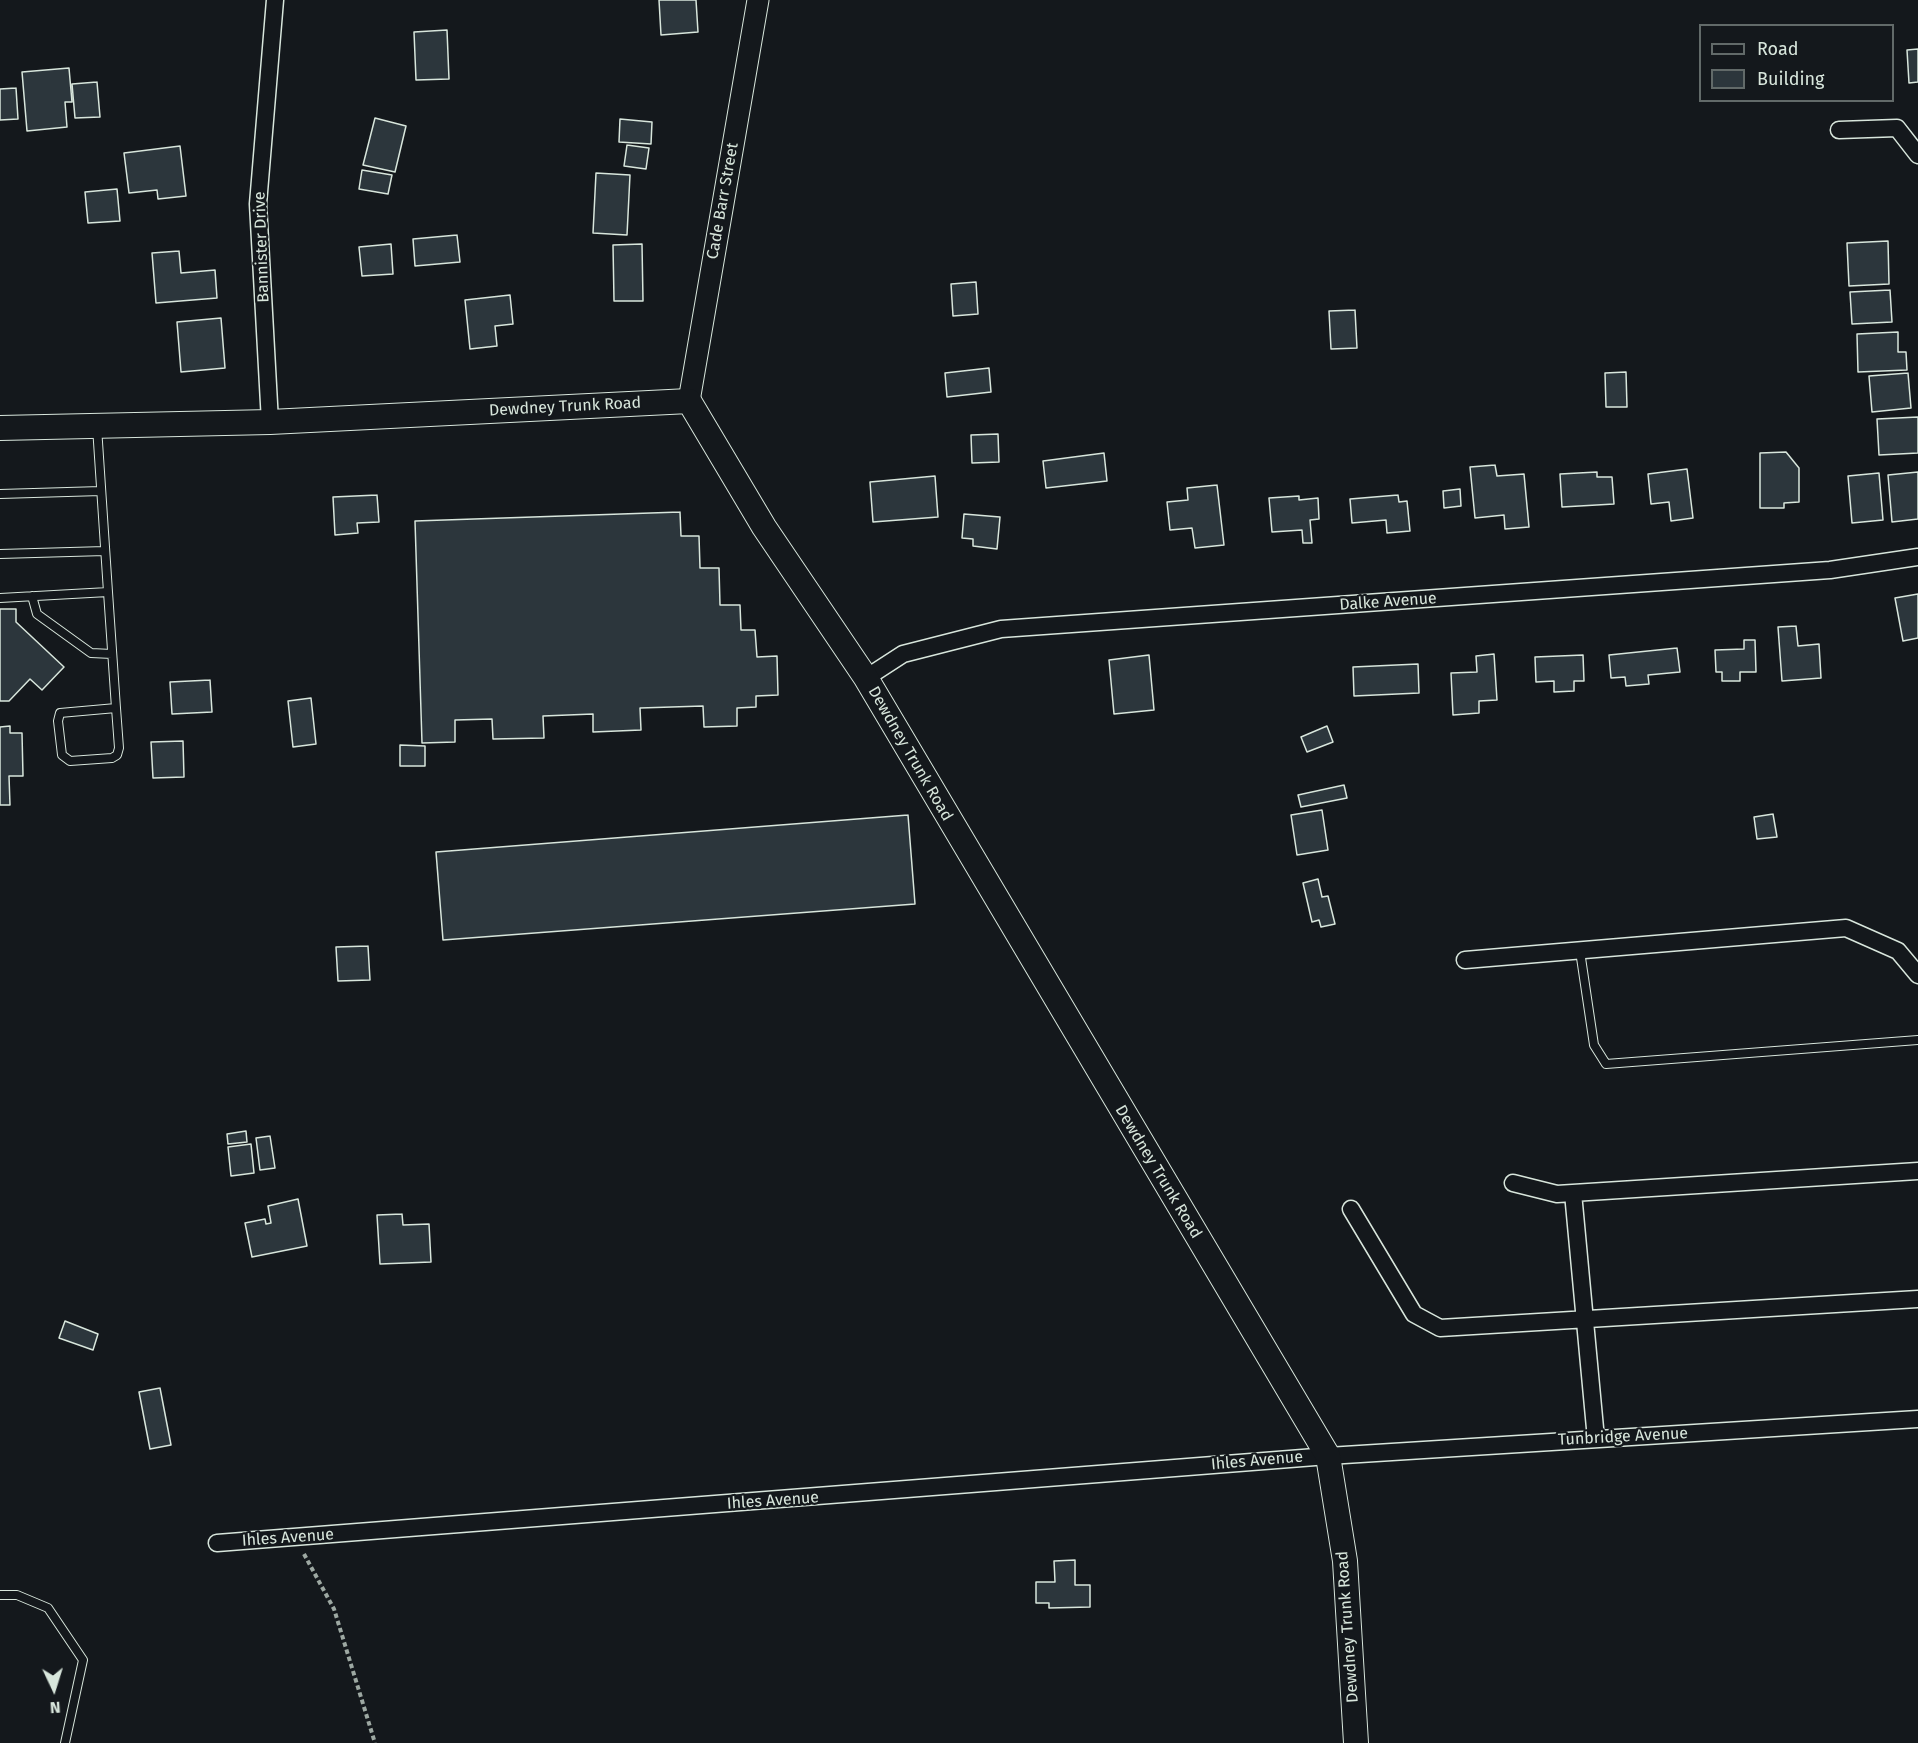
<!DOCTYPE html>
<html>
<head>
<meta charset="utf-8">
<style>
  body { margin:0 }
  #map { position:relative; width:1918px; height:1743px; overflow:hidden; background:#14181c; font-family:"Fira Sans",sans-serif }
  canvas { display:block }
  .legend { position:absolute; left:1699px; top:24px; width:195px; height:78px; box-sizing:border-box; background:#14181c; border:2px solid #626a69; margin:0; padding:8px 10px; list-style:none; font-size:18px; color:#d8e6dc }
  .legend li { display:flex; align-items:center; gap:12px; height:30px }
  .legend b { width:30px; border:2px solid #626a69 }
  .north { position:absolute; left:24px; top:1659px; width:60px; height:60px; -webkit-text-stroke:4px #14181c; paint-order:stroke; rotate:176deg; font-size:16px; font-weight:700; line-height:24px; text-align:center; color:#d8e6dc }
  .north::after { content:''; display:block; margin:auto; width:21px; height:27px; background:#d8e6dc; clip-path:polygon(50% 0,100% 100%,50% 72%,0 100%) }
</style>
</head>
<body>
<div id="map">
<canvas width="1918" height="1743"></canvas>
<ul class="legend">
<li><b style="height:8px;background:#14181c"></b>Road</li>
<li><b style="height:16px;background:#2c363c"></b>Building</li>
</ul>
<div class="north">N</div>
</div>
<script>
const ctx = document.querySelector('canvas').getContext('2d');
ctx.lineJoin = 'round';
function paint(path, color) {
  ctx.fillStyle = color;
  ctx.fill(path, 'evenodd');
}
function poly(rows) {
  const path = new Path2D();
  for (const r of rows) {
    path.moveTo(r[0], r[1]);
    for (let i = 2; i < r.length; i += 2) path.lineTo(r[i], r[i + 1]);
  }
  return path;
}
function strokePath(path, color, width, dash) {
  ctx.strokeStyle = color;
  ctx.lineWidth = width;
  ctx.lineCap = dash ? 'butt' : 'round';
  ctx.setLineDash(dash || []);
  ctx.stroke(path);
}
function write(font, color, halo, rows, align = 'center') {
  ctx.font = font + ' "Fira Sans",sans-serif';
  ctx.lineWidth = 4.5;
  ctx.setLineDash([]);
  ctx.textBaseline = 'middle';
  ctx.strokeStyle = halo;
  ctx.fillStyle = color;
  for (const [text, x, y, turn = 0] of rows) {
    ctx.save();
    ctx.translate(x, y);
    ctx.rotate((+turn || 0) * Math.PI / 180);
    ctx.textAlign = isNaN(turn) ? turn : align;
    if (halo) ctx.strokeText(text, 0, 0);
    ctx.fillText(text, 0, 0);
    ctx.restore();
  }
}
const building = poly([
  [659,0,696,0,698,32,661,35,659,0],
  [447,30,449,79,416,80,414,32,447,30],
  [1918,49,1918,82,1909,83,1907,50,1918,49],
  [69,68,72,102,65,102,67,127,27,131,22,72,69,68],
  [97,82,100,117,75,118,72,84,97,82],
  [16,88,18,119,0,120,0,89,16,88],
  [375,118,406,126,395,172,363,165,375,118],
  [620,119,652,122,651,144,619,142,620,119],
  [627,145,649,148,646,169,624,166,627,145],
  [180,146,186,196,158,199,157,190,129,193,124,153,180,146],
  [362,170,392,175,388,194,359,189,362,170],
  [596,173,630,175,627,235,593,233,596,173],
  [117,189,120,221,88,223,85,192,117,189],
  [457,235,460,262,415,266,413,239,457,235],
  [1888,241,1889,284,1849,286,1847,243,1888,241],
  [391,244,393,274,362,276,359,247,391,244],
  [642,244,643,301,614,301,613,245,642,244],
  [179,251,181,273,215,270,217,298,156,303,152,253,179,251],
  [976,282,978,314,953,316,951,284,976,282],
  [1890,290,1892,322,1852,324,1850,292,1890,290],
  [510,295,513,324,495,326,497,346,470,349,465,300,510,295],
  [1355,310,1357,348,1331,349,1329,311,1355,310],
  [221,318,225,368,181,372,177,322,221,318],
  [1898,332,1898,352,1906,352,1907,370,1858,372,1857,334,1898,332],
  [989,368,991,392,947,397,945,373,989,368],
  [1626,372,1627,407,1606,407,1605,373,1626,372],
  [1908,373,1911,408,1872,412,1869,376,1908,373],
  [1918,417,1918,453,1879,455,1877,419,1918,417],
  [998,434,999,462,972,463,971,435,998,434],
  [1786,452,1799,468,1799,502,1784,503,1784,508,1760,508,1760,453,1786,452],
  [1104,453,1107,481,1046,488,1043,461,1104,453],
  [1495,465,1497,476,1524,474,1529,527,1505,529,1504,515,1475,518,1470,467,1495,465],
  [1687,469,1693,518,1671,521,1669,502,1651,504,1648,474,1687,469],
  [1597,472,1597,477,1612,477,1614,504,1562,507,1560,474,1597,472],
  [1918,472,1918,519,1892,522,1888,475,1918,472],
  [1879,473,1883,520,1852,523,1848,476,1879,473],
  [935,476,938,517,873,522,870,482,935,476],
  [1217,485,1224,545,1195,548,1192,528,1170,530,1167,502,1188,500,1187,488,1217,485],
  [1460,489,1461,506,1444,508,1443,491,1460,489],
  [377,495,379,522,357,523,358,533,335,535,333,497,377,495],
  [1398,495,1399,502,1407,501,1410,531,1387,533,1386,520,1352,523,1350,499,1398,495],
  [1299,496,1299,500,1318,498,1319,519,1310,520,1312,543,1303,543,1302,530,1272,532,1269,498,1299,496],
  [680,512,681,536,699,536,700,568,719,568,720,605,740,605,741,630,755,630,757,657,777,656,778,695,756,696,756,707,737,708,737,726,704,727,703,706,640,708,641,730,593,732,593,714,543,716,544,738,493,739,492,719,455,720,455,742,422,743,415,521,680,512],
  [964,514,1000,517,997,549,973,546,973,539,962,538,964,514],
  [1918,594,1918,638,1903,641,1895,598,1918,594],
  [0,609,16,609,16,622,64,667,42,690,30,679,9,701,0,701,0,609],
  [1796,626,1798,646,1819,644,1821,678,1782,681,1778,627,1796,626],
  [1744,640,1755,640,1756,672,1740,672,1740,681,1722,681,1722,672,1716,672,1715,650,1744,649,1744,640],
  [1677,648,1680,672,1648,675,1649,684,1626,686,1625,677,1611,678,1609,655,1677,648],
  [1494,654,1497,700,1479,701,1479,713,1453,715,1451,673,1477,672,1476,656,1494,654],
  [1149,655,1154,710,1114,714,1109,660,1149,655],
  [1583,655,1584,681,1574,681,1574,691,1554,692,1554,681,1536,682,1535,657,1583,655],
  [1418,664,1419,693,1354,696,1353,667,1418,664],
  [210,680,212,712,172,714,170,682,210,680],
  [311,698,316,744,293,747,288,701,311,698],
  [10,726,10,733,22,733,23,776,9,776,10,805,0,805,0,727,10,726],
  [1327,726,1333,742,1307,752,1301,737,1327,726],
  [183,741,184,777,153,778,151,742,183,741],
  [400,745,425,746,425,766,400,766,400,745],
  [1344,785,1347,798,1301,807,1298,795,1344,785],
  [1322,810,1328,850,1297,855,1291,815,1322,810],
  [1773,814,1777,837,1757,839,1754,817,1773,814],
  [908,815,915,904,443,940,436,852,908,815],
  [1318,879,1322,897,1328,896,1335,924,1321,927,1319,920,1312,922,1303,883,1318,879],
  [368,946,370,980,338,981,336,947,368,946],
  [246,1131,247,1142,228,1144,227,1134,246,1131],
  [270,1136,275,1168,260,1170,256,1138,270,1136],
  [251,1144,254,1173,231,1176,228,1147,251,1144],
  [298,1199,307,1246,252,1257,245,1223,265,1219,266,1224,271,1223,268,1206,298,1199],
  [402,1214,403,1225,429,1224,431,1262,380,1264,377,1215,402,1214],
  [65,1321,98,1334,93,1350,59,1338,65,1321],
  [160,1388,171,1445,150,1449,139,1392,160,1388],
  [1075,1560,1075,1585,1090,1585,1090,1607,1049,1608,1049,1603,1036,1603,1036,1582,1055,1582,1054,1561,1075,1560]
]);
paint(building, '#2c363c');
strokePath(building, '#d8e6dc', 1.5);
const service = poly([
  [97,427,108,592,116,708,119,748,117,755,112,758,70,761,62,755,58,721,60,713,116,708],
  [0,494,101,491],
  [0,554,105,551],
  [32,596,37,614,91,653,112,654],
  [0,598,108,592],
  [1580,951,1594,1045,1606,1064,1918,1040],
  [0,1595,17,1595,48,1608,83,1660,65,1743]
]);
const minor = poly([
  [1839,130,1897,128,1918,155],
  [270,422,258,204,275,0],
  [866,678,903,654,1001,629,1830,570,1918,557],
  [1465,960,1846,928,1898,951,1918,975],
  [1513,1183,1557,1194,1918,1171],
  [1573,1193,1596,1439],
  [1351,1209,1414,1314,1440,1328,1918,1299],
  [217,1543,1328,1456,1918,1419]
]);
const tertiary = poly([
  [689,401,758,0]
]);
const secondary = poly([
  [0,428,270,422,689,401,764,527,866,678,1328,1456,1345,1561,1356,1743]
]);
strokePath(service, '#d8e6dc', 10);
strokePath(minor, '#d8e6dc', 19);
strokePath(tertiary, '#d8e6dc', 23);
strokePath(secondary, '#d8e6dc', 26);
strokePath(poly([
  [304,1554,334,1609,375,1743]
]), '#9da8a2', 4, [4.5, 3]);
strokePath(service, '#14181c', 8);
strokePath(minor, '#14181c', 16);
strokePath(tertiary, '#14181c', 21);
strokePath(secondary, '#14181c', 24);
write('16px', '#d8e6dc', '#14181c', [
  ["Cade Barr Street",723,201,-80],
  ["Bannister Drive",262,247,-92],
  ["Dewdney Trunk Road",565,407,-3],
  ["Dalke Avenue",1388,602,-4],
  ["Dewdney Trunk Road",910,754,60],
  ["Dewdney Trunk Road",1158,1172,59],
  ["Tunbridge Avenue",1623,1437,-3],
  ["Ihles Avenue",1257,1461,-5],
  ["Ihles Avenue",773,1501,-4],
  ["Ihles Avenue",288,1538,-4],
  ["Dewdney Trunk Road",1348,1627,-94]
]);
</script>
</body>
</html>
